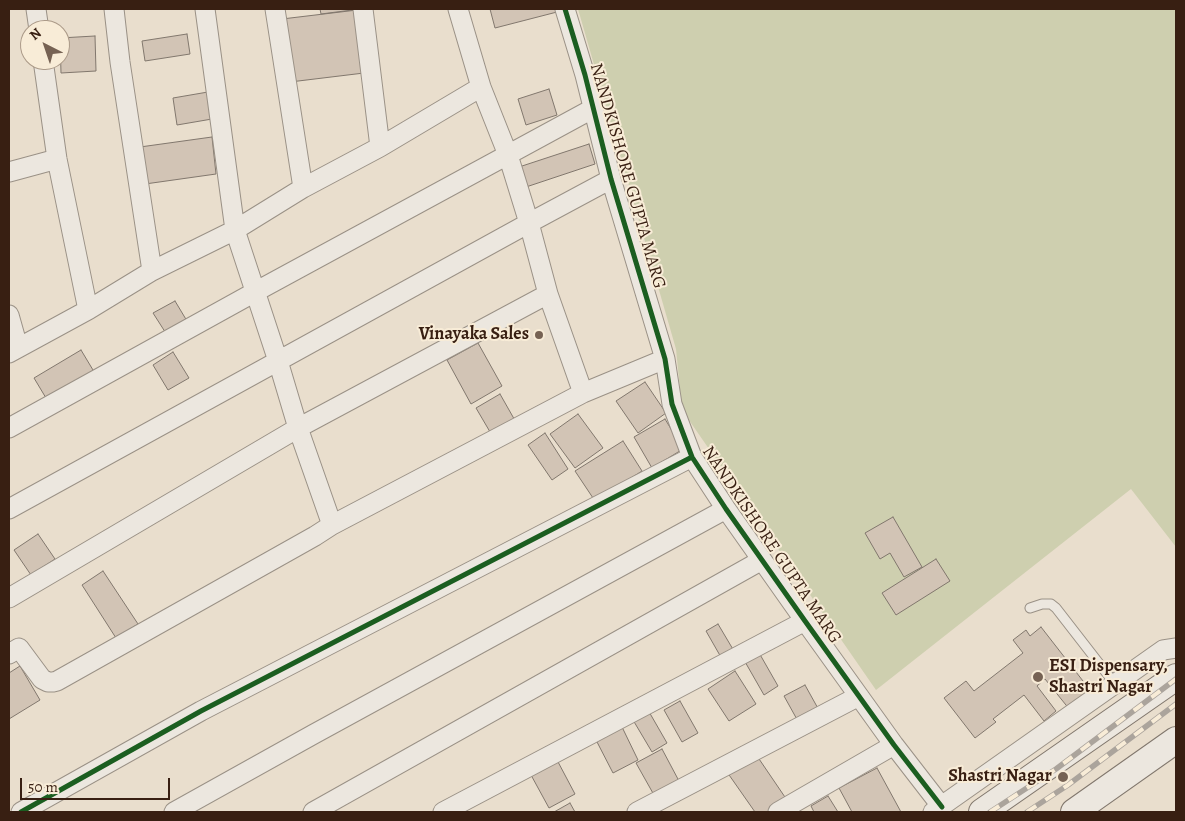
<!DOCTYPE html>
<html>
<head>
<meta charset="utf-8">
<style>
  body { margin:0 }
  #map { position:relative; width:1185px; height:821px; overflow:hidden; background:#e9decd; font-family:Alegreya,serif }
  canvas { display:block }
  .frame { position:absolute; inset:0; border:10px solid #381f12; pointer-events:none }
  .north { position:absolute; left:20px; top:20px; width:50px; height:50px; box-sizing:border-box; background:#f8ecd7; border:1px solid #ab9a88; border-radius:50%; rotate:319deg; font-size:14px; font-weight:700; line-height:20px; text-align:center; color:#381f12 }
  .north::after { content:''; display:block; margin:auto; width:18px; height:22px; background:#766253; clip-path:polygon(50% 0,100% 100%,50% 72%,0 100%) }
  .scale { position:absolute; left:20px; top:778px; width:150px; height:22px; box-sizing:border-box; border:2px solid #381f12; border-top:0; padding-left:6px; font-size:15px; line-height:18px; white-space:nowrap; color:#381f12; -webkit-text-stroke:4px #f8ecd7; paint-order:stroke }
</style>
</head>
<body>
<div id="map">
<canvas width="1185" height="821"></canvas>
<div class="frame"></div>
<div class="north">N</div>
<div class="scale">50 m</div>
</div>
<script>
const ctx = document.querySelector('canvas').getContext('2d');
ctx.lineJoin = 'round';
function paint(path, color) {
  ctx.fillStyle = color;
  ctx.fill(path, 'evenodd');
}
function poly(rows) {
  const path = new Path2D();
  for (const r of rows) {
    path.moveTo(r[0], r[1]);
    for (let i = 2; i < r.length; i += 2) path.lineTo(r[i], r[i + 1]);
  }
  return path;
}
function strokePath(path, color, width, dash) {
  ctx.strokeStyle = color;
  ctx.lineWidth = width;
  ctx.lineCap = dash ? 'butt' : 'round';
  ctx.setLineDash(dash || []);
  ctx.stroke(path);
}
function write(font, color, halo, rows, align = 'center') {
  ctx.font = font + ' Alegreya,serif';
  ctx.lineWidth = 4;
  ctx.setLineDash([]);
  ctx.textBaseline = 'middle';
  ctx.strokeStyle = halo;
  ctx.fillStyle = color;
  for (const [text, x, y, turn = 0] of rows) {
    ctx.save();
    ctx.translate(x, y);
    ctx.rotate((+turn || 0) * Math.PI / 180);
    ctx.textAlign = isNaN(turn) ? turn : align;
    if (halo) ctx.strokeText(text, 0, 0);
    ctx.fillText(text, 0, 0);
    ctx.restore();
  }
}
paint(poly([
  [578,9,1176,9,1176,547,1131,489,876,690,682,410,676,349]
]), '#cecfaf');
const building = poly([
  [320,9,360,9,321,14,320,9],
  [490,9,556,9,557,12,495,28,490,9],
  [357,10,364,73,290,82,282,19,357,10],
  [187,34,190,54,145,61,142,41,187,34],
  [95,36,96,71,61,73,60,38,95,36],
  [549,89,557,115,526,125,518,99,549,89],
  [208,92,212,119,177,125,173,98,208,92],
  [212,137,216,174,145,184,140,147,212,137],
  [589,144,595,164,526,187,519,167,589,144],
  [175,301,190,326,169,338,153,313,175,301],
  [478,343,502,386,471,404,447,360,478,343],
  [81,350,96,375,49,403,34,378,81,350],
  [173,352,189,378,168,390,153,365,173,352],
  [645,382,666,413,638,433,616,401,645,382],
  [500,394,517,424,493,437,476,408,500,394],
  [578,414,603,448,575,468,550,434,578,414],
  [665,419,683,449,652,468,634,437,665,419],
  [545,433,568,469,552,480,528,445,545,433],
  [623,441,642,471,595,501,575,471,623,441],
  [893,517,922,567,904,577,890,553,880,559,865,533,893,517],
  [38,534,55,559,31,575,14,550,38,534],
  [936,559,950,581,896,615,882,593,936,559],
  [103,571,138,624,116,638,82,585,103,571],
  [718,624,734,651,722,659,706,631,718,624],
  [1041,627,1090,690,1076,701,1070,710,1045,679,1037,686,1056,711,1044,721,1024,695,993,719,996,722,975,738,944,698,966,681,974,691,1023,653,1013,640,1026,630,1030,636,1041,627],
  [758,651,778,686,764,695,744,660,758,651],
  [20,666,40,700,9,719,9,673,20,666],
  [735,671,756,704,729,721,708,689,735,671],
  [805,685,820,712,799,723,784,696,805,685],
  [680,701,698,733,682,742,664,710,680,701],
  [648,710,667,743,652,752,633,720,648,710],
  [622,727,638,760,613,773,596,740,622,727],
  [662,749,679,781,654,795,636,763,662,749],
  [755,753,789,803,774,812,755,812,727,772,755,753],
  [557,760,575,794,549,808,531,775,557,760],
  [877,768,901,812,852,812,839,788,877,768],
  [828,796,838,812,814,812,811,806,828,796],
  [570,803,575,812,554,812,570,803]
]);
paint(building, '#d2c4b5');
strokePath(building, '#81776d', 1);
const service = poly([
  [1030,608,1042,604,1051,604,1056,608,1115,684]
]);
const minor = poly([
  [36,9,39,30],
  [114,9,120,62,152,271],
  [205,9,235,230,278,361,298,428,332,525],
  [275,9,303,188],
  [363,9,380,147],
  [458,9,481,87,508,155,529,223,548,294,583,393],
  [565,9,585,75,611,179,665,359,672,404,692,457,726,509,805,621,894,745,942,807],
  [43,60,57,159,88,310],
  [9,172,57,159],
  [9,315,18,347],
  [9,353,88,310,152,271,235,230,303,188,380,147,481,87],
  [9,428,255,292,594,108],
  [9,509,529,223,611,179],
  [9,598,298,428,548,294],
  [9,654,19,648,42,679,48,682,53,682,57,681,315,536,332,525,583,393,665,359],
  [21,812,201,711,692,457],
  [174,812,314,734,726,509],
  [313,812,762,560],
  [443,812,805,621],
  [637,812,859,696],
  [778,812,894,745],
  [933,812,1163,650,1176,648]
]);
const secondary = poly([
  [982,812,1176,677],
  [1074,812,1176,740]
]);
strokePath(service, '#9a9186', 11);
strokePath(minor, '#9a9186', 21);
strokePath(secondary, '#81776d', 28);
strokePath(service, '#ece7df', 9);
strokePath(minor, '#ece7df', 19);
strokePath(secondary, '#ece7df', 26);
const rail = poly([
  [990,812,1056,769,1176,679],
  [1027,812,1068,785,1176,704]
]);
strokePath(rail, '#aba49c', 5.5);
strokePath(rail, '#f8ecd7', 4, [11]);
strokePath(poly([
  [565,9,585,75,611,179,665,359,672,404,692,457,726,509,805,621,894,745,942,807],
  [21,812,201,711,692,457]
]), '#1b5e20', 5);
for (const [x, y, r, color] of [
  [539,335,5,"#766253"],
  [1038,677,6,"#766253"],
  [1063,777,6,"#766253"]
]) {
  const dot = new Path2D();
  dot.arc(x, y, r, 0, 2 * Math.PI);
  ctx.fillStyle = color;
  ctx.fill(dot);
  strokePath(dot, '#f8ecd7', 2);
}
write('18px', '#381f12', '#f8ecd7', [
  ["NANDKISHORE GUPTA MARG",627,176,74],
  ["NANDKISHORE GUPTA MARG",771,545,56]
]);
write('bold 18px', '#381f12', '#f8ecd7', [
  ["Vinayaka Sales",529,335],
  ["ESI Dispensary,",1049,667,"left"],
  ["Shastri Nagar",1049,688,"left"],
  ["Shastri Nagar",1052,777]
], 'right');
</script>
</body>
</html>
